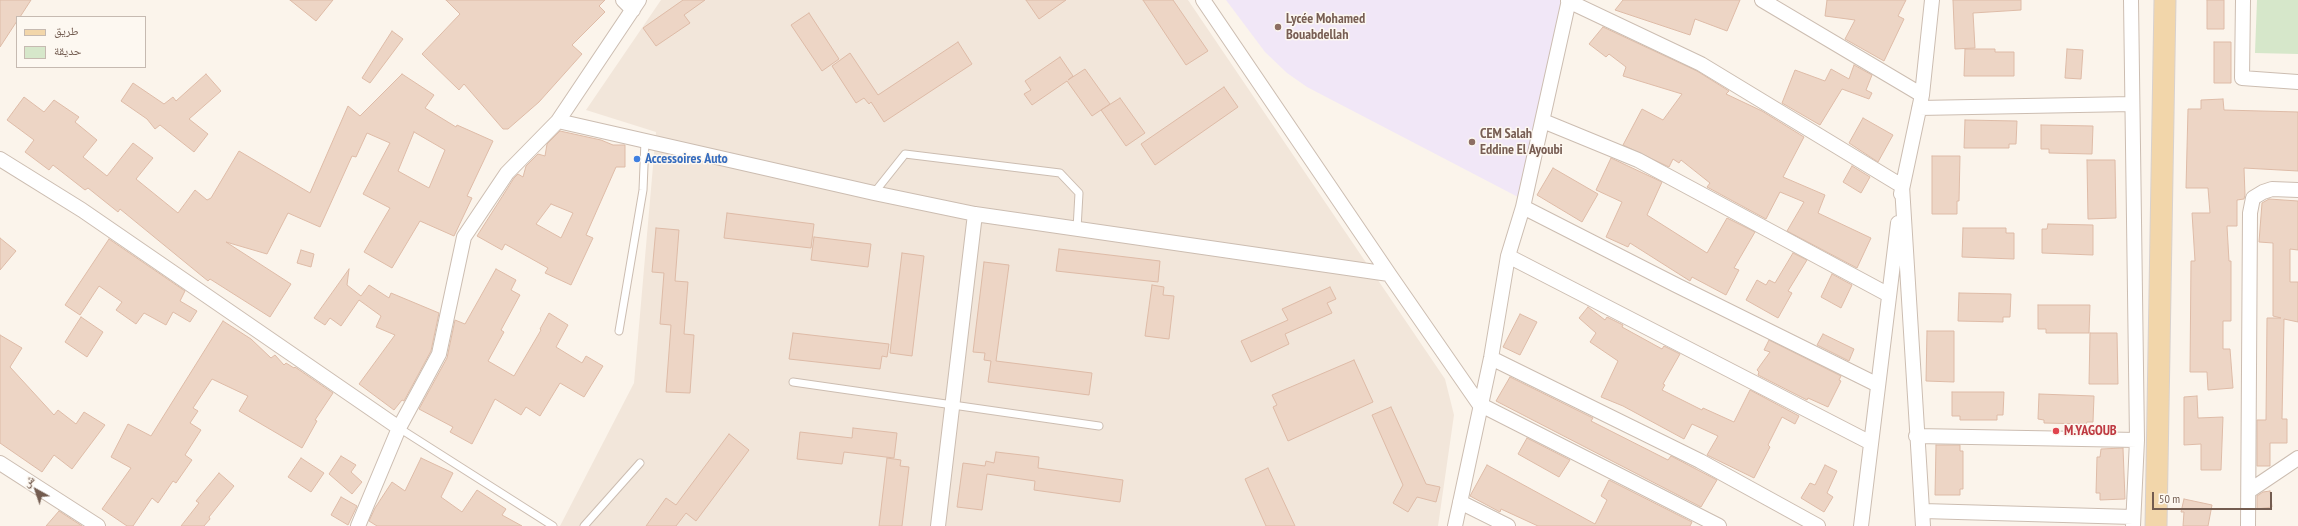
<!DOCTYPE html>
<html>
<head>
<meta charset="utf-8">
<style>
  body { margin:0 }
  #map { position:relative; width:2298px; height:526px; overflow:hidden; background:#fbf4eb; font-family:"PT Sans Narrow","Noto Naskh Arabic",sans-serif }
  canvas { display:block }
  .legend { position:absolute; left:16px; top:16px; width:130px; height:52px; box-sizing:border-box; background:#fdf8f1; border:1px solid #c6bab1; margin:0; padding:5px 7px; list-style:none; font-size:12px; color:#735c50 }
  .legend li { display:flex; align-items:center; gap:8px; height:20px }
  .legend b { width:20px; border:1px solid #c6bab1 }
  .north { position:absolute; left:16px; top:470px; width:40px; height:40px; -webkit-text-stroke:3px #fdf8f1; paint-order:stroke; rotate:320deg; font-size:11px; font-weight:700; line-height:16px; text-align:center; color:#735c50 }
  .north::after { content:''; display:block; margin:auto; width:14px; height:18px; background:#735c50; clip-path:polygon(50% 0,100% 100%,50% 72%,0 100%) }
  .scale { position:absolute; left:2152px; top:492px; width:120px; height:18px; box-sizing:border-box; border:2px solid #735c50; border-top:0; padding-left:5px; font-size:12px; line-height:14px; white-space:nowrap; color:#735c50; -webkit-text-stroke:3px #fdf8f1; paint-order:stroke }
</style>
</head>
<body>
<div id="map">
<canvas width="2298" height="526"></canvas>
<ul class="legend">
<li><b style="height:5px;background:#f2d6aa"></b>طريق</li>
<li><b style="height:11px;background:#d6e7ca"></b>حديقة</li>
</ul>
<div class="north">ش</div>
<div class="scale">50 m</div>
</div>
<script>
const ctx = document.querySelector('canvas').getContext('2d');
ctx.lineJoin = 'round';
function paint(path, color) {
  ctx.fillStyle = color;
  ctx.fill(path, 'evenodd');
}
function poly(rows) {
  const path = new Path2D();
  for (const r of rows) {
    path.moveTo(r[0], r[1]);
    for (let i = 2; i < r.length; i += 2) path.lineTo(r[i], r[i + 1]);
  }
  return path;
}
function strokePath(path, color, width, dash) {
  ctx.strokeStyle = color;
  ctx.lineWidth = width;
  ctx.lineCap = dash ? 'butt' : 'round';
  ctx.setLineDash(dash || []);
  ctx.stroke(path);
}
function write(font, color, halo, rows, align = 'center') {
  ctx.font = font + ' "PT Sans Narrow",sans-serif';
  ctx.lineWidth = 3;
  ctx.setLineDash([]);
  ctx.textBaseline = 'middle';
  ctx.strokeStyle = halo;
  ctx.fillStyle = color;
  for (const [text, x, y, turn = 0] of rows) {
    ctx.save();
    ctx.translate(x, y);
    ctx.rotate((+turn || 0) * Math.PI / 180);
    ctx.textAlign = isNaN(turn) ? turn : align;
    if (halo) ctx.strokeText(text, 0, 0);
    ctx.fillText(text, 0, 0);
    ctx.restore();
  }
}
paint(poly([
  [661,0,1188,0,1445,379,1454,415,1438,526,560,526,634,383,656,132,586,110]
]), '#f2e6da');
paint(poly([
  [1226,0,1564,0,1518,197,1307,87,1287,73,1265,52]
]), '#f1e7f7');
paint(poly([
  [2257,0,2298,0,2298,54,2255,53]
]), '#d6e7ca');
const building = poly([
  [0,0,31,0,20,17,17,17,17,21,0,47,0,0],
  [290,0,333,0,316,21,290,0],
  [446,0,605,0,599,6,605,12,572,45,582,54,539,102,508,129,503,129,464,84,459,90,422,54,460,14,446,0],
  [683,0,705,0,684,15,690,23,656,46,643,28,683,0],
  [1026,0,1066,0,1039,19,1026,0],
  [1143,0,1173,0,1208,51,1186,65,1143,0],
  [1623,0,1740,0,1727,31,1695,19,1690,35,1615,10,1623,0],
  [1827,0,1906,0,1898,16,1904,19,1884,61,1845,39,1855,20,1825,16,1827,0],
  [1953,0,2021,0,2021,10,1973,13,1975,48,1955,49,1953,0],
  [2207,0,2224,0,2224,29,2207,29,2207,0],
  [809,13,839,59,822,71,791,25,809,13],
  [1603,27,1697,71,1729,91,1726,94,1762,111,1804,137,1783,177,1825,195,1818,213,1871,238,1857,268,1787,231,1804,202,1780,192,1766,219,1707,187,1710,183,1681,160,1679,163,1673,159,1669,167,1623,145,1642,109,1663,120,1682,94,1623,76,1626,67,1609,54,1606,57,1589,44,1603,27],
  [392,31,403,39,370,83,362,78,392,31],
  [958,42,972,64,884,122,871,102,869,104,864,98,856,103,832,66,850,53,878,95,958,42],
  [2214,42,2231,42,2231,83,2214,83,2214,42],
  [1965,49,1995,49,1995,52,2014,52,2014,76,1964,76,1965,49],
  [2067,49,2083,50,2081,79,2065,78,2067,49],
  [1060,57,1073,76,1068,80,1085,69,1110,104,1092,116,1067,81,1032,105,1024,94,1031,90,1025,81,1060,57],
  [1854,65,1872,75,1866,90,1872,93,1869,99,1842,89,1820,125,1782,103,1795,70,1825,81,1831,69,1849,79,1854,65],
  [206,74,221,91,189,119,208,134,194,152,160,125,155,129,147,119,121,101,133,83,164,104,173,97,176,101,206,74],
  [402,74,434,95,425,108,456,127,457,125,493,141,467,196,472,198,454,236,420,221,392,268,364,252,390,208,363,194,390,143,367,133,356,157,352,156,320,227,288,213,267,254,226,242,291,284,270,317,210,279,208,281,120,209,118,212,88,188,85,190,53,165,49,170,25,152,34,140,7,120,24,97,44,112,54,100,79,117,75,122,97,140,83,157,107,176,133,143,153,158,136,179,178,213,195,190,207,200,211,198,239,151,310,193,348,106,360,116,402,74],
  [414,132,445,150,429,188,398,171,414,132],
  [1224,87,1238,107,1155,165,1141,144,1224,87],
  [1120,98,1145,133,1126,146,1101,110,1120,98],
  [2223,99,2224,110,2298,112,2298,171,2244,168,2245,195,2244,199,2237,200,2237,226,2227,226,2229,261,2231,261,2231,321,2223,321,2223,349,2230,349,2233,388,2208,390,2207,372,2190,372,2191,261,2195,261,2192,213,2210,213,2208,188,2186,188,2188,109,2201,109,2201,100,2223,99],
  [1863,118,1893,135,1878,162,1849,143,1863,118],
  [1965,120,2017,121,2016,144,2009,144,2009,148,1964,148,1965,120],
  [2041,125,2093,126,2092,154,2049,153,2049,149,2041,149,2041,125],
  [560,131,601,140,613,145,625,145,625,167,616,167,586,235,593,238,571,285,545,273,548,268,505,244,502,250,477,236,514,178,518,174,523,177,526,166,538,154,545,156,547,144,560,131],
  [551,204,573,213,561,238,536,224,551,204],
  [1932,156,1960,156,1959,201,1957,201,1957,214,1932,214,1932,156],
  [1611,158,1662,182,1647,215,1707,253,1727,218,1755,232,1734,268,1739,270,1726,295,1692,277,1690,281,1630,243,1628,247,1606,237,1622,202,1596,190,1611,158],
  [2087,160,2115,160,2116,218,2088,219,2087,160],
  [1852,166,1870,177,1861,193,1843,182,1852,166],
  [1553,168,1598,194,1582,222,1537,195,1553,168],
  [2269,199,2298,201,2298,250,2290,249,2290,282,2298,282,2298,322,2284,319,2282,419,2287,419,2287,443,2270,443,2270,466,2257,466,2257,420,2266,420,2267,318,2281,318,2273,316,2273,243,2259,242,2262,203,2269,199],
  [727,213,814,224,811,248,724,238,727,213],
  [2048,224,2093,225,2093,255,2042,253,2042,229,2047,229,2048,224],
  [656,228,679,230,675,281,688,282,684,334,694,335,690,393,666,392,671,325,660,324,664,273,652,272,656,228],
  [1963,228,2006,228,2006,233,2014,233,2014,259,1962,257,1963,228],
  [814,237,871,244,868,267,811,260,814,237],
  [0,238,16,251,0,270,0,238],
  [109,239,185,291,180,301,197,311,190,322,173,312,166,325,144,313,136,324,116,310,122,302,99,286,80,315,65,305,109,239],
  [1059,249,1160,261,1158,282,1056,271,1059,249],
  [301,250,314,254,311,267,297,263,301,250],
  [902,253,924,256,912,356,890,353,902,253],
  [1793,253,1807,260,1788,291,1792,293,1778,318,1746,300,1757,280,1766,285,1769,280,1775,283,1793,253],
  [984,262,1009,265,996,361,1092,373,1089,395,988,382,991,361,984,360,985,353,973,352,984,262],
  [349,269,347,285,361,296,369,285,389,298,391,293,439,313,431,351,404,401,402,400,394,410,359,384,395,335,376,327,381,316,359,300,341,326,330,318,325,325,314,318,349,269],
  [496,269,516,280,511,290,520,295,501,330,504,332,488,361,514,376,541,330,540,329,549,313,568,325,556,347,582,363,586,356,603,366,584,397,560,383,540,416,526,407,521,415,495,399,472,444,450,432,453,427,419,409,447,358,455,320,465,324,496,269],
  [1832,274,1852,285,1841,308,1821,297,1832,274],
  [1152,285,1164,287,1163,295,1174,296,1169,339,1145,336,1152,285],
  [1330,287,1336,299,1327,303,1332,313,1285,334,1289,344,1251,362,1241,341,1288,320,1282,309,1330,287],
  [1959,293,2011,294,2010,317,2003,317,2003,322,1958,321,1959,293],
  [2038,305,2090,305,2089,333,2046,333,2046,329,2038,329,2038,305],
  [1588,307,1605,320,1607,317,1623,325,1622,327,1662,349,1664,346,1680,354,1663,384,1665,385,1662,390,1702,410,1703,408,1734,422,1750,390,1799,416,1795,424,1782,417,1768,445,1770,447,1754,478,1707,455,1718,436,1692,424,1684,439,1623,406,1601,397,1618,361,1590,342,1596,333,1579,318,1588,307],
  [1520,314,1537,322,1520,355,1503,347,1520,314],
  [81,317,103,332,87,357,65,342,81,317],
  [223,321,251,339,271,358,275,355,284,365,286,363,294,368,295,367,333,393,315,420,317,421,302,448,239,411,248,396,212,379,193,408,198,411,190,423,201,430,185,455,192,460,176,483,173,481,158,503,152,498,133,526,127,526,102,509,131,468,111,457,128,424,151,436,223,321],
  [1927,331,1954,331,1954,382,1926,381,1927,331],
  [793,333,889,344,887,357,882,356,880,369,789,359,793,333],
  [2090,333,2117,333,2118,384,2089,384,2090,333],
  [1823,334,1854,349,1849,361,1817,345,1823,334],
  [0,335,22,348,10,367,54,415,58,410,76,424,84,412,105,425,72,469,54,455,42,472,0,443,0,335],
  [1769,340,1841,376,1839,380,1841,381,1828,407,1808,398,1807,400,1758,375,1759,372,1757,370,1770,352,1764,350,1769,340],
  [1354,360,1373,402,1288,441,1273,407,1277,405,1272,395,1354,360],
  [1510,377,1593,418,1591,421,1668,460,1671,456,1717,480,1701,507,1496,401,1510,377],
  [1952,392,2004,392,2003,415,1997,415,1997,420,1960,420,1960,416,1952,416,1952,392],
  [2039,394,2094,396,2093,422,2087,422,2086,424,2044,423,2044,420,2038,419,2039,394],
  [2197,396,2198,418,2223,417,2221,470,2201,470,2201,444,2184,445,2184,397,2197,396],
  [1391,407,1426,484,1440,487,1436,502,1417,497,1408,512,1393,503,1403,485,1372,415,1391,407],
  [853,428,897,433,894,458,844,452,842,464,797,459,800,432,852,438,853,428],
  [729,434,749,450,696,521,686,513,676,526,646,526,666,498,676,505,729,434],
  [1527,438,1570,460,1559,477,1518,454,1527,438],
  [1936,445,1960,445,1960,451,1963,451,1963,489,1960,489,1960,495,1935,495,1936,445],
  [2123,448,2125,499,2100,500,2100,493,2096,493,2097,457,2100,457,2101,449,2123,448],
  [996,452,1039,457,1038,468,1123,480,1120,502,1034,490,1035,481,987,474,982,510,957,507,963,463,985,466,986,461,994,463,996,452],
  [341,456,356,465,351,472,362,482,352,494,329,474,341,456],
  [301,458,324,473,311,492,288,477,301,458],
  [421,458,453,473,441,497,462,512,477,490,506,509,502,515,522,526,377,526,369,521,375,508,392,482,405,491,421,458],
  [887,458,901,460,900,466,909,467,902,526,879,526,887,458],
  [1487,465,1595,524,1607,500,1601,496,1609,480,1692,522,1690,526,1538,526,1501,509,1500,512,1470,496,1487,465],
  [1825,465,1837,471,1827,493,1833,497,1824,512,1801,498,1810,483,1815,485,1825,465],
  [1268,468,1295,526,1266,526,1245,479,1268,468],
  [219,473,234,486,209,517,210,519,204,526,181,526,199,503,196,501,219,473],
  [2270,491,2272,507,2257,509,2257,496,2263,492,2270,491],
  [341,497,357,506,348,525,331,515,341,497],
  [2184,499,2212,505,2208,526,2183,526,2184,512,2181,512,2184,499],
  [59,511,82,526,46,526,59,511]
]);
paint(building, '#edd5c5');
strokePath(building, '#debba7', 1);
const lane = poly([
  [874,193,905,154,1060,173,1079,193,1077,229],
  [619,331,643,190,645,141],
  [793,382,1099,426],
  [399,428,553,526],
  [584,526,640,463]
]);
const street = poly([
  [623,0,633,10],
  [1203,0,1389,274],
  [1762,0,1922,95],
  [2131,0,2137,440,2133,526],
  [2243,0,2242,78,2298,82],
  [1568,1,1701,64,1902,186,1923,526],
  [1919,108,2132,104],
  [558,121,639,0],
  [1543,121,1638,160,1889,295],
  [0,159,82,210,399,428],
  [1901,194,1922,95,1932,0],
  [1523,207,1676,285,1878,385],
  [1508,256,1871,443],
  [1491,358,1700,461,1818,526],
  [1916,436,2137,440],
  [0,463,98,526],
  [2249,491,2298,458],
  [1460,502,1508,526],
  [1923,511,2133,517],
  [358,526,399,428,439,354,464,237,507,173,558,121,874,193,975,214,1389,274,1479,404,1719,526],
  [938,526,975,214],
  [1455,526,1491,358,1508,256,1523,207,1569,0],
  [1861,526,1898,223],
  [2248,526,2250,213,2253,198,2263,192,2272,189,2298,190]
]);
const primary = poly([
  [2156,526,2165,0]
]);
strokePath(lane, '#ccbdb1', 9);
strokePath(street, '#ccbdb1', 16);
strokePath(primary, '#d8d1ce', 23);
strokePath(lane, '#fff', 7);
strokePath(street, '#fff', 14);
strokePath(primary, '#f2d6aa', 21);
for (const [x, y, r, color] of [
  [1278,27,4,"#8d6e63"],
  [1472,142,4,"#8d6e63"],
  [637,159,4,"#3f7fe0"],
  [2056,431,4,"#e0444e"]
]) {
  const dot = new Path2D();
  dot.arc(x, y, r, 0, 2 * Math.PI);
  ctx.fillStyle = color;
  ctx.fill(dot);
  strokePath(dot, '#fdf8f1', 1.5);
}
write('bold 14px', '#785e54', '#fdf8f1', [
  ["Lycée Mohamed",1286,19],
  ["Bouabdellah",1286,35],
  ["CEM Salah",1480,134],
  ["Eddine El Ayoubi",1480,150]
], 'left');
write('bold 14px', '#366cbe', '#fdf8f1', [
  ["Accessoires Auto",645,159]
], 'left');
write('bold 14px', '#be3a42', '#fdf8f1', [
  ["M.YAGOUB",2064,431]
], 'left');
</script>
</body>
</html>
